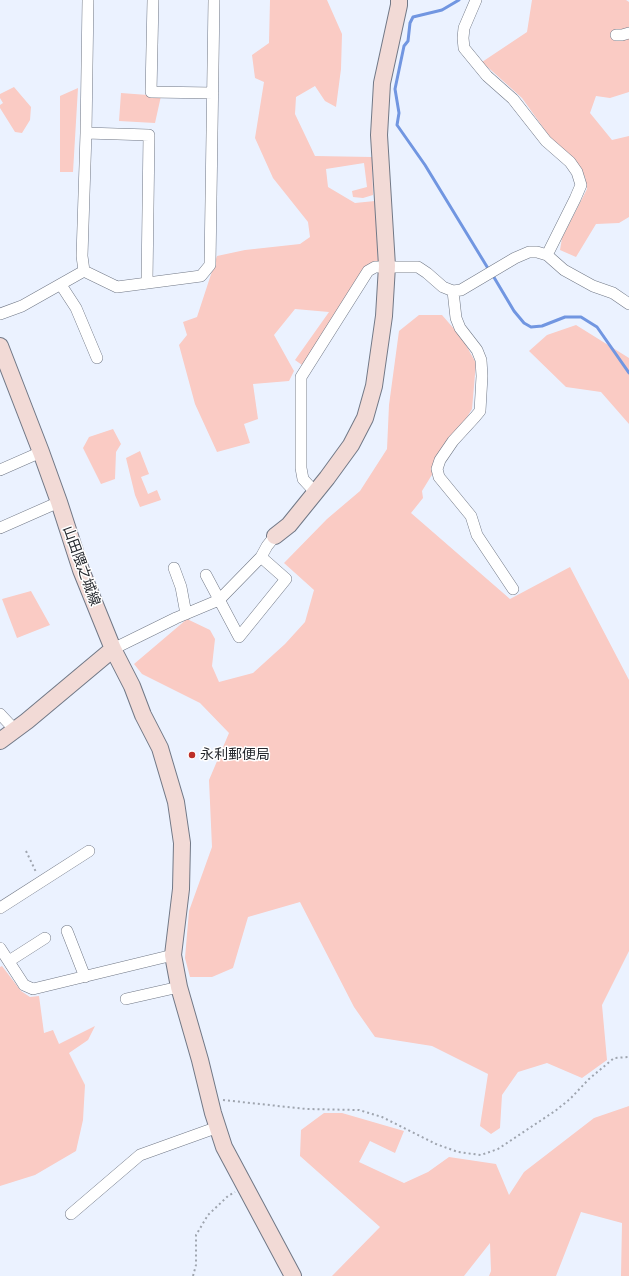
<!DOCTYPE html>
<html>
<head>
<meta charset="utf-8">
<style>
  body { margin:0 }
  canvas { display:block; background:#ebf2ff }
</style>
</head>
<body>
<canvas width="629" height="1276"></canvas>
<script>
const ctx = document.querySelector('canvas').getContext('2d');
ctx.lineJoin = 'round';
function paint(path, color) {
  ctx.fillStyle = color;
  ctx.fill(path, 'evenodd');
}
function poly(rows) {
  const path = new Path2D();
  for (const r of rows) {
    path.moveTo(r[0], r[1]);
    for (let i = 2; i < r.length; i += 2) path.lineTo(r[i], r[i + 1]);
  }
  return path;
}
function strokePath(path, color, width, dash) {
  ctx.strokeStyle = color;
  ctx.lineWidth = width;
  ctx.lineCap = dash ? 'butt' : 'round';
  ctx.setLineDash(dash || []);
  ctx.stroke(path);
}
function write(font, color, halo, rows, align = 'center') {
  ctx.font = font + ' "Open Sans","Noto Sans JP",sans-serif';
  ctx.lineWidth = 3;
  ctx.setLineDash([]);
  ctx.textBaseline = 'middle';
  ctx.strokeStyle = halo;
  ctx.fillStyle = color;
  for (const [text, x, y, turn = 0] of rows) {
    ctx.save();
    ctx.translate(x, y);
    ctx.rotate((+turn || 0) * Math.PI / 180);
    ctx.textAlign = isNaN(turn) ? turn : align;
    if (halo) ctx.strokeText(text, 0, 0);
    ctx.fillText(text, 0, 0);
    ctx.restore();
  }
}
paint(poly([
  [270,0,327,0,342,34,341,69,336,107,325,101,315,86,296,97,295,114,315,156,372,157,373,195,363,198,353,197,352,191,367,187,364,163,326,169,328,187,355,203,375,201,378,261,367,266,302,365,295,360,329,312,295,309,274,335,294,371,289,381,253,384,258,419,244,424,250,443,217,452,195,404,179,345,187,335,183,322,197,317,217,256,245,250,300,244,310,237,308,222,273,178,255,138,264,82,255,78,252,55,269,43],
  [532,0,626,0,629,2,629,92,610,98,596,96,590,113,612,140,629,136,629,217,619,223,596,224,576,257,560,250,562,238,587,189,585,177,578,166,552,140,522,98,482,62,527,32],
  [14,87,31,107,30,120,22,133,15,132,0,108,0,105,3,103,0,98,0,94],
  [78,88,73,172,60,172,60,96],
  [121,93,161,96,155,123,119,121],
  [419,315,442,315,462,338,476,363,472,409,422,491,423,498,411,513,510,599,570,567,629,680,629,951,602,1005,607,1060,582,1078,547,1063,518,1072,502,1095,500,1128,491,1134,480,1126,488,1074,432,1046,375,1037,354,1007,300,902,248,917,233,968,212,977,190,977,185,958,189,911,212,847,209,780,229,733,200,703,142,674,134,664,187,619,210,630,215,639,212,666,219,682,253,673,285,644,305,622,314,590,284,563,327,519,360,491,387,449,389,405,399,331],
  [576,325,629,358,629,424,601,392,566,387,529,351,547,335],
  [113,429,121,444,116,452,115,479,101,484,83,448,89,437],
  [140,451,149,474,141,477,148,494,157,490,161,500,140,507,135,495,126,458],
  [31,591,50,625,17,638,2,599],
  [2,966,21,991,30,997,39,996,44,1033,53,1030,59,1044,95,1026,88,1040,69,1053,85,1085,83,1120,76,1151,35,1175,0,1186,0,967],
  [629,1106,629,1276,621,1276,622,1223,581,1212,556,1276,489,1276,491,1271,490,1243,464,1276,332,1276,380,1227,300,1156,301,1130,324,1113,342,1113,404,1131,395,1153,370,1141,359,1162,404,1183,428,1172,449,1157,496,1164,509,1195,524,1172,594,1118]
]), '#facbc4');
strokePath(poly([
  [459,0,442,10,413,17,410,23,408,41,404,46,395,89,399,113,397,125,425,165,489,270],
  [492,274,514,311,524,323,531,327,542,326,565,317,581,317,597,327,629,373]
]), '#7196e1', 3);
const street = poly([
  [88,0,86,133,82,256,84,271,117,287,201,276,210,265,214,0],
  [153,0,151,92,213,93],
  [476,0,464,28,463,38,464,48,487,76,513,99,546,141,570,162,577,172,581,185,575,199,547,255],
  [616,35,622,35,629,33],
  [86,133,149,135,147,282],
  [61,285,76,308,97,358],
  [453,291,456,318,460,328,477,350,481,360,482,376,480,411,475,417,453,441,440,460,437,469,439,477,471,516,477,535,513,589],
  [0,314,22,306,84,271],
  [0,470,41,452],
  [315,492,303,479,301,468,301,377,368,271,375,267,418,267,427,273,443,287,453,291,461,290,515,258,529,252,537,252,547,255,564,270,593,286,613,293,629,304],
  [0,528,59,502],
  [174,568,181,587,186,614],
  [206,575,239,637,286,579,261,557],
  [113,649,176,618,219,600,261,557,267,546,275,536],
  [0,714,15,730],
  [0,908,89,851],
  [67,931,85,977],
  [0,948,24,985,33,989,173,955],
  [9,961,45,938],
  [126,999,179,987],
  [71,1214,140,1155,218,1127]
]);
const secondary = poly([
  [0,346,41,452,59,502,81,570,113,649,132,686,143,715,160,748,176,802,182,843,181,889,173,955,179,987,200,1060,213,1113,224,1147,293,1276],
  [275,536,289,525,327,478,351,445,365,418,374,386,384,316,387,266,379,135,382,83,399,5,399,0],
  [0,741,27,721,113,649]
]);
strokePath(street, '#717886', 12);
strokePath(secondary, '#717886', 18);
strokePath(poly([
  [26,851,36,872],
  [223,1100,306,1109,359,1110,382,1117,436,1144,458,1152,481,1155,498,1149,555,1111,570,1099,589,1079,614,1058,629,1057],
  [193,1276,196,1265,196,1235,208,1215,228,1196,235,1192]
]), '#9fa5af', 2, [2, 3]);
strokePath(street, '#fff', 11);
strokePath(secondary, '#f2dad6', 16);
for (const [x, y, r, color] of [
  [192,755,4,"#bd2f27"]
]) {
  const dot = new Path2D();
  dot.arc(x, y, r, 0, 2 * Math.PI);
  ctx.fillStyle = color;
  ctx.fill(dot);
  strokePath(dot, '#fff', 1.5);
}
write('14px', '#24272d', '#fff', [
  ["山田隈之城線",81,566,70]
]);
write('14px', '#24272d', '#fff', [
  ["永利郵便局",200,755]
], 'left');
</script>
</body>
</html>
